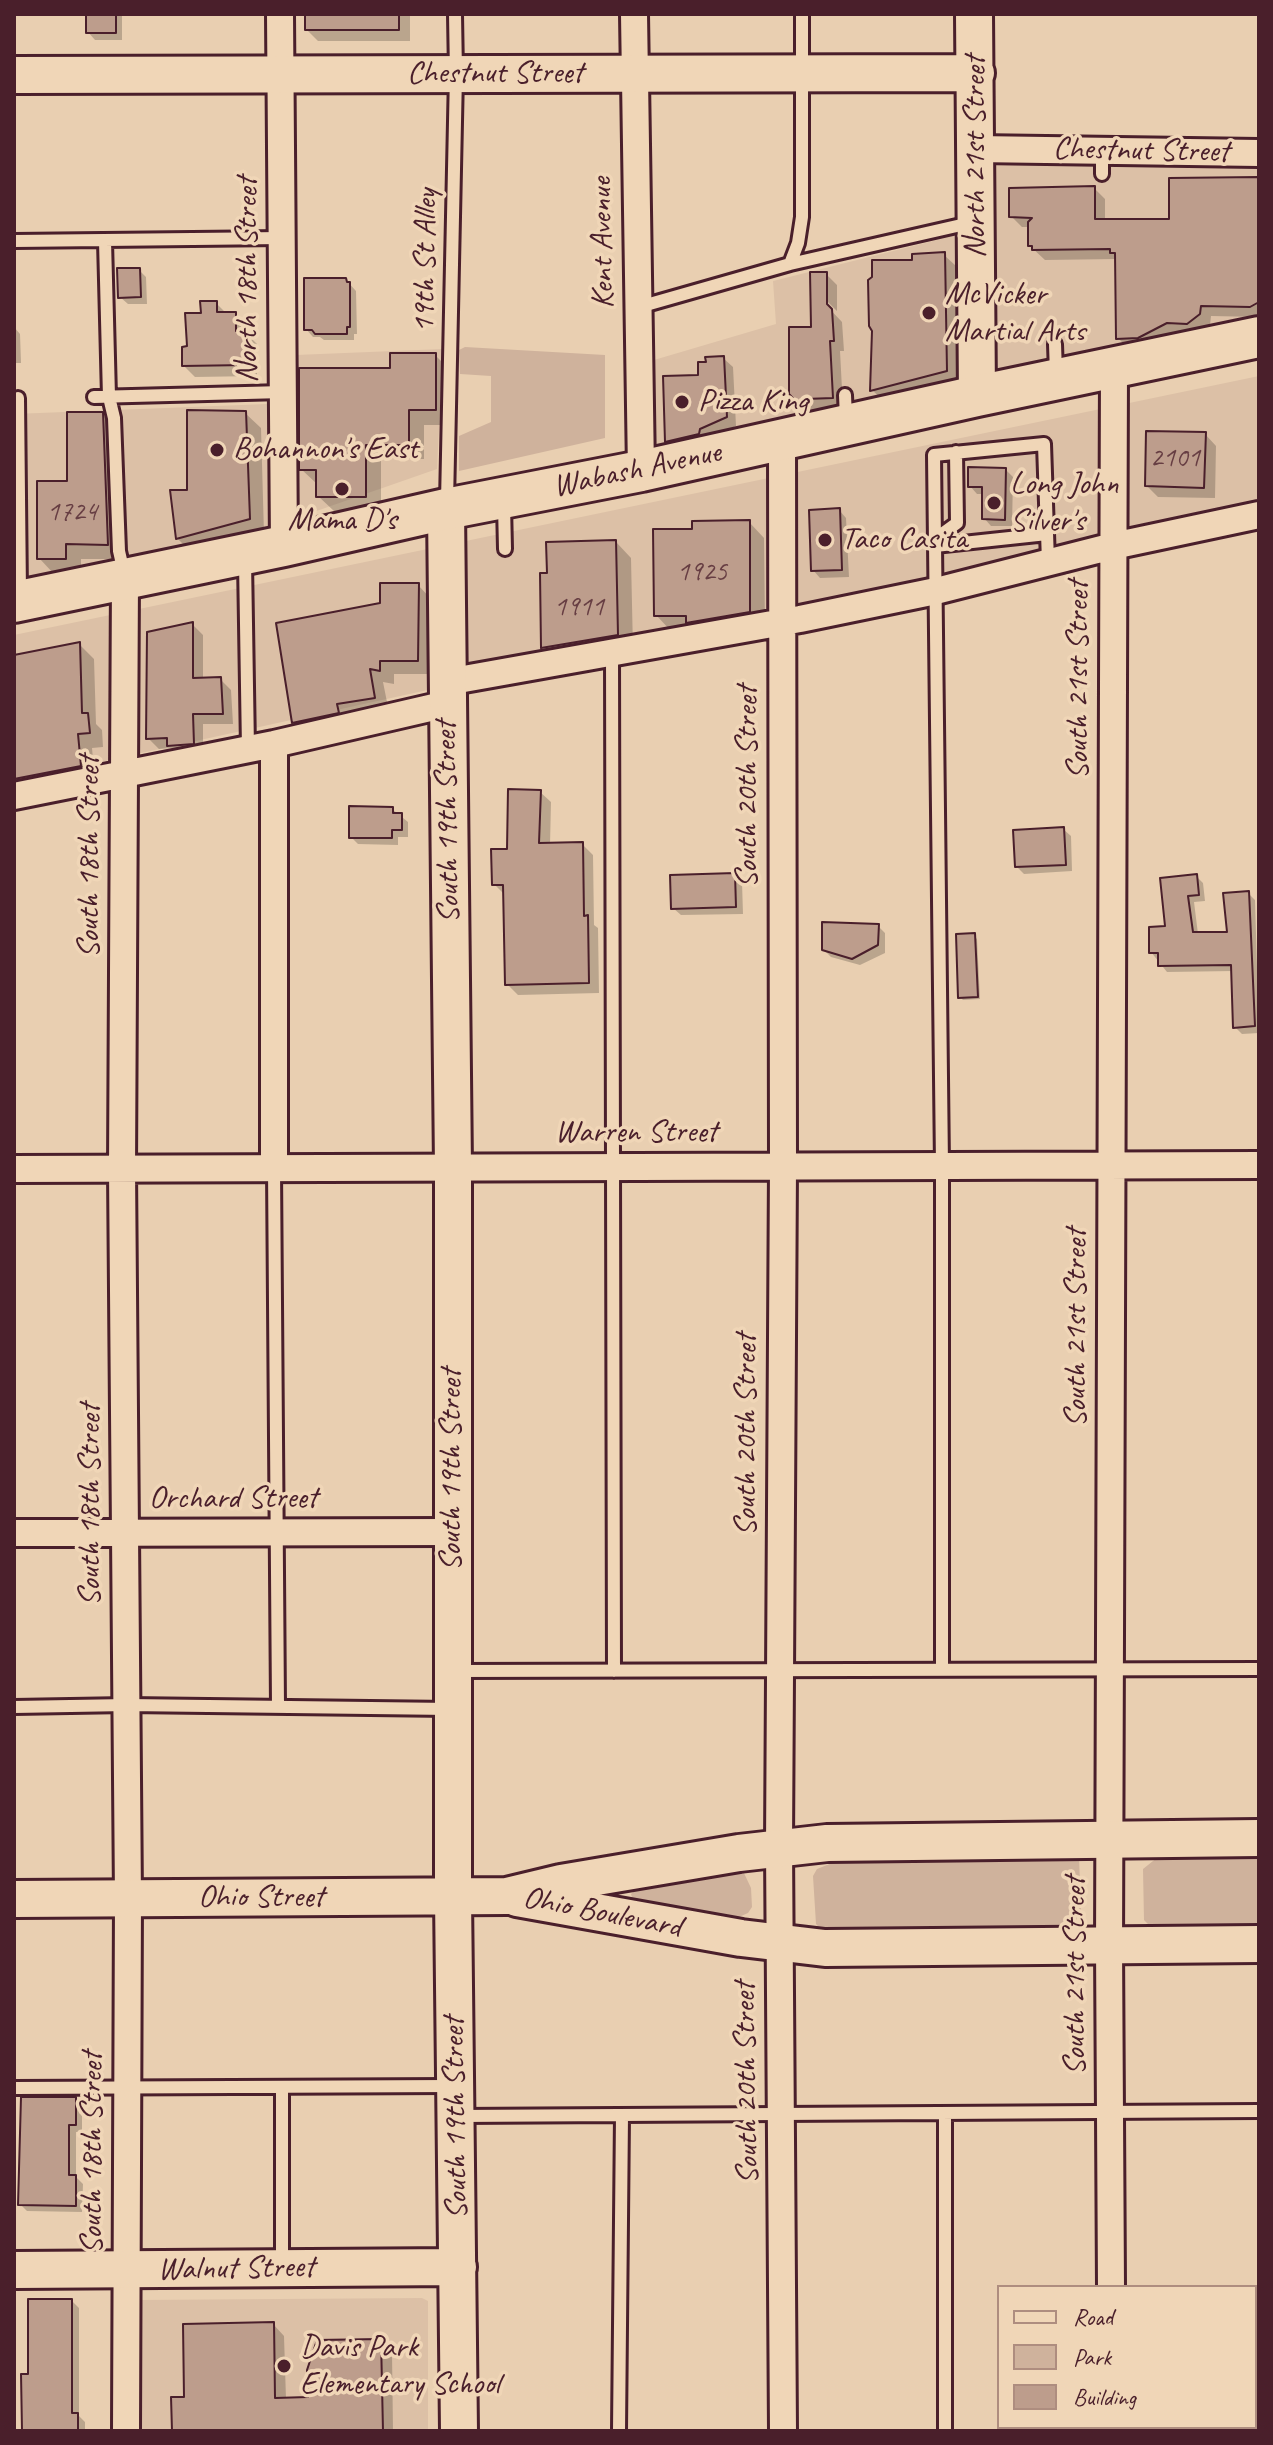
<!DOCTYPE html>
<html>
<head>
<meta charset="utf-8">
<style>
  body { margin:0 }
  #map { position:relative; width:1273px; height:2445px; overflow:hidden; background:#e9cfb1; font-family:Caveat,sans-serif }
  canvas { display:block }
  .frame { position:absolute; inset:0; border:16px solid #4a1f2b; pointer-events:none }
  .legend { position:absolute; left:997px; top:2285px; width:260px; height:144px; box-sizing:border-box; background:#f0d6b7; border:2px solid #ae8d7f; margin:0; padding:10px 14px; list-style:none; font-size:24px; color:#4a1f2b }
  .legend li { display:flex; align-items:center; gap:16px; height:40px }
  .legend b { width:40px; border:2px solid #ae8d7f }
</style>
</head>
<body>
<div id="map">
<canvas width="1273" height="2445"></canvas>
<div class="frame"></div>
<ul class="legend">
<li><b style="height:10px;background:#f0d6b7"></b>Road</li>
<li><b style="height:22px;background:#cfb29c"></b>Park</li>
<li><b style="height:22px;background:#bd9d8c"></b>Building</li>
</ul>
</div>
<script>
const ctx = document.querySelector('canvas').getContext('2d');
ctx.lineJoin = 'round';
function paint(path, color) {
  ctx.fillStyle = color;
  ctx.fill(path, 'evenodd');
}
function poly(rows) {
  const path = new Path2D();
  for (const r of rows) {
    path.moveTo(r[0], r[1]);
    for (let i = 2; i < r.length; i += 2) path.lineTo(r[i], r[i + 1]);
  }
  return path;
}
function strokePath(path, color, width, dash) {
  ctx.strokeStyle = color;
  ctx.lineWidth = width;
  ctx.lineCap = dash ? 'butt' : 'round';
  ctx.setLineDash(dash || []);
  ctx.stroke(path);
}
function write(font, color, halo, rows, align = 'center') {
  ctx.font = font + ' Caveat,sans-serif';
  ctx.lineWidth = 7;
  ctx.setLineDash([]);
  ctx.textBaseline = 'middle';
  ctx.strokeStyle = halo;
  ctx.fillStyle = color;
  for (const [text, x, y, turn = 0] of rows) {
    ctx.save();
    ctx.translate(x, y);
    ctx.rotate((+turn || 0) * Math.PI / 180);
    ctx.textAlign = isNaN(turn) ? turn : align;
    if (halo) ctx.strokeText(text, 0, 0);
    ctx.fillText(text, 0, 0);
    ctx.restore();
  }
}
paint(poly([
  [1259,162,1259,323,655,451,654,360,776,324,773,281,985,228,988,166],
  [443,349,437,469,262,530,14,582,14,414,267,404,294,392,296,355],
  [1259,376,1259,507,14,781,14,635],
  [422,2298,428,2301,428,2431,142,2431,138,2300]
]), '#dcc0a6');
paint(poly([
  [465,347,605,355,605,438,459,471,459,436,491,422,491,376,460,374,459,350],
  [1079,1856,1081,1913,1077,1923,1065,1933,823,1932,816,1924,813,1876,817,1869,847,1857],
  [1259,1856,1259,1932,1156,1932,1144,1920,1143,1869,1158,1857],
  [743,1871,751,1888,752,1907,748,1913,732,1920,633,1901,631,1894,636,1889]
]), '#cfb29c');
paint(poly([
  [88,14,122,14,122,40,95,40,88,32],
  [307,14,410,14,410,41,318,41,307,30],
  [1259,179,1259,317,1211,316,1210,325,1198,333,1178,333,1149,348,1128,348,1118,338,1117,259,1045,260,1030,246,1030,227,1022,227,1011,216,1094,188,1105,199,1105,221,1171,221],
  [944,255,956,266,958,382,884,401,872,390,914,262],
  [139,270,146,277,147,304,128,304,120,297],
  [826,274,837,285,837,311,827,301,824,303,842,322,844,351,840,351,843,408,816,409,812,415,791,393,813,329],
  [346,280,356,291,357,334,354,334,354,340,324,340,320,337,313,337,306,329],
  [216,303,227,314,235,314,246,325,247,334,257,344,257,376,195,377,184,366,203,315],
  [14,327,20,334,21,363,14,363],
  [435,355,451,371,451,425,424,425,424,459,381,459,381,511,334,511,318,496,317,484,301,469],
  [723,358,733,367,736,426,677,451,667,441,701,377],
  [245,413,261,428,264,534,193,554,178,539,172,492,189,492],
  [102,414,118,429,122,559,81,559,81,574,54,574,39,558,69,483],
  [1205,434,1216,446,1215,498,1158,497,1147,486],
  [1006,470,1013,477,1012,526,991,526,984,518,984,494,977,494,970,486],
  [839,510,846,518,849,577,820,578,813,570],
  [749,522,764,538,765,626,671,631,656,615,694,531],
  [616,542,631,558,633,650,558,663,543,647,549,575],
  [418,585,432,600,432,674,394,674,394,684,383,682,389,712,308,737,294,723,382,604],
  [193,625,203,635,203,679,220,679,231,690,233,724,203,724,203,754,180,755,173,748,159,749,148,738],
  [79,644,94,659,96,724,102,730,103,747,92,748,95,781,14,795,14,657],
  [540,792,551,802,550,845,582,844,593,855,594,925,598,928,599,993,518,995,507,984,505,895,494,884],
  [392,809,408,822,408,837,398,837,398,845,358,844,351,837],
  [1063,829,1071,836,1072,871,1024,874,1016,866],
  [734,875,742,882,743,914,681,915,673,908],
  [1196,876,1203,883,1205,901,1194,902,1198,934,1229,934,1248,893,1255,900,1259,1033,1242,1034,1235,1027,1234,971,1167,972,1151,952],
  [878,926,885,933,885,953,860,965,831,957,824,950],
  [974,936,977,939,980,999,963,1000,960,997],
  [75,2099,82,2106,82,2132,76,2132,76,2177,83,2184,82,2212,27,2211,20,2204],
  [72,2301,79,2308,79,2416,85,2422,85,2431,24,2431],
  [273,2324,284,2336,286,2399,310,2399,381,2341,392,2352,393,2431,174,2431,186,2399]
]), '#0003');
const building = poly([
  [86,14,116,14,116,33,86,33,86,14],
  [305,14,399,14,399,30,305,30,305,14],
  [1259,177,1259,302,1250,307,1201,306,1200,314,1187,324,1167,323,1138,338,1116,339,1115,253,1110,253,1110,249,1032,250,1032,246,1028,246,1028,222,1032,218,1009,217,1009,188,1095,186,1095,219,1169,219,1169,178,1259,177],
  [945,252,947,371,870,391,872,331,869,326,868,280,872,277,872,260,912,260,912,254,945,252],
  [117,268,140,268,141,297,118,298,117,268],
  [810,272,827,272,827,304,832,309,834,341,830,341,833,398,805,399,801,407,789,394,789,327,811,327,810,272],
  [304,278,346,278,347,282,350,282,350,327,347,327,347,334,315,334,312,330,304,330,304,278],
  [200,301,217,301,217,312,236,312,236,331,246,331,247,365,182,366,182,347,187,346,185,313,201,313,200,301],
  [390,353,436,353,436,410,409,410,409,445,366,445,366,497,316,497,316,470,299,470,299,368,390,368,390,353],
  [724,356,727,417,700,429,699,434,665,442,663,376,698,375,698,362,706,362,705,357,724,356],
  [187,410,246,411,250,519,176,539,170,490,187,490,187,410],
  [67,412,103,412,108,545,66,544,66,559,37,559,37,481,67,481,67,412],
  [1146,431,1206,432,1204,488,1145,486,1146,431],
  [968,467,1006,468,1005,520,982,519,982,487,968,487,968,467],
  [840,508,842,570,811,571,809,510,840,508],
  [750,520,750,612,686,623,686,616,654,616,653,529,692,529,692,521,750,520],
  [616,540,618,635,541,648,540,573,547,573,546,542,616,540],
  [380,583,419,583,418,661,380,661,380,671,370,669,375,698,337,704,339,713,292,723,276,623,380,603,380,583],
  [193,622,193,678,221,677,223,714,193,714,194,744,167,746,167,738,146,739,147,632,193,622],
  [80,642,82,713,88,713,90,733,78,734,81,766,14,779,14,655,80,642],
  [508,789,541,790,539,843,583,842,584,916,588,915,589,983,505,985,503,885,492,885,491,849,507,849,508,789],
  [349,806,393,807,393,813,402,813,402,830,392,830,392,838,349,838,349,806],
  [1064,827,1066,865,1015,867,1013,830,1064,827],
  [735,873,736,907,671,909,670,875,735,873],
  [1197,874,1199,895,1188,896,1193,932,1227,932,1223,893,1249,891,1255,1026,1233,1028,1231,965,1158,966,1158,953,1149,953,1149,927,1165,926,1160,878,1197,874],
  [822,922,879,924,878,945,852,959,822,950,822,922],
  [975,933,978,997,958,998,956,934,975,933],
  [21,2097,76,2097,76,2125,69,2125,69,2175,76,2175,76,2206,18,2205,21,2097],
  [28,2299,72,2299,72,2413,78,2413,78,2431,22,2431,21,2374,28,2374,28,2299],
  [274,2322,275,2398,308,2397,307,2370,317,2340,381,2339,383,2431,172,2431,171,2397,184,2397,183,2324,274,2322]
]);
paint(building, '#bd9d8c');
strokePath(building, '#4a1f2b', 2);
const lane = poly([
  [1102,150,1102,174],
  [14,241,282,238],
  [105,241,109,397,114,418,119,551,124,573],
  [790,264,970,223],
  [639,307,790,264,798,243,802,217,802,14],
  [1055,344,1056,373],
  [845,395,846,418],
  [94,397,283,392],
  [18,398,20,594],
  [447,502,456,74,455,14],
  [504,505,505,549],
  [935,539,957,523,956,452],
  [935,546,1047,534],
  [245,561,248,749],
  [612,653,614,1671],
  [274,1168,278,1707],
  [942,1670,942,1166,934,455,1044,444,1048,562],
  [456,1671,1259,1669],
  [14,1707,127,1705,451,1709],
  [14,2088,451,2086],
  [459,2116,1259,2111],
  [282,2264,282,2087],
  [619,2431,622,2115],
  [945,2431,945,2113]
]);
const street = poly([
  [280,14,284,546],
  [634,14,641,471],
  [975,149,1259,153],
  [782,439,783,1167,779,1847,783,2431],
  [125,578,122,1169,128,1899,126,2431],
  [447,682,800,619,936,591,1113,546,1259,515],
  [274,744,274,1168],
  [14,796,274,744,447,704],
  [14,1169,1259,1165],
  [14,1533,452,1532],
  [1111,2287,1109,1945,1114,369],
  [1112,2427,1112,2431]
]);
const secondary = poly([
  [974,14,977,396],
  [14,75,976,73],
  [446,509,453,1168,453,1897,459,2431],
  [517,1898,741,1938,825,1948,1259,1944],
  [14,1899,507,1896,561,1883,739,1853,827,1843,1259,1838],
  [14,2270,458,2267]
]);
const primary = poly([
  [14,602,284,546,446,509,641,471,977,396,1259,337]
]);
strokePath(lane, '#4a1f2b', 18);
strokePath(street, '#4a1f2b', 32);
strokePath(secondary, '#4a1f2b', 42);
strokePath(primary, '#4a1f2b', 46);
strokePath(lane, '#f0d6b7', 12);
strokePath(street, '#f0d6b7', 26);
strokePath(secondary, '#f0d6b7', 36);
strokePath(primary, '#f0d6b7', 40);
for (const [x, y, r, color] of [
  [929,313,8,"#4a1f2b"],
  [682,402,8,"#4a1f2b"],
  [217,450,8,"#4a1f2b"],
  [342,489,8,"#4a1f2b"],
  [994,503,8,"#4a1f2b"],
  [825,540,8,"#4a1f2b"],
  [284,2366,8,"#4a1f2b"]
]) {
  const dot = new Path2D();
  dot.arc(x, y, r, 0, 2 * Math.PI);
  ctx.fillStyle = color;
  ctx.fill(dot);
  strokePath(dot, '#f0d6b7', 3);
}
write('28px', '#673e43', null, [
  ["2101",1175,459],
  ["1724",72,513],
  ["1925",702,573],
  ["1911",579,608]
]);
write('32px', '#4a1f2b', '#f0d6b7', [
  ["Chestnut Street",495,74],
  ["Chestnut Street",1141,151,1],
  ["North 21st Street",976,157,-90],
  ["Kent Avenue",603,243,-91],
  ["19th St Alley",426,261,-89],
  ["North 18th Street",248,280,-90],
  ["Wabash Avenue",637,470,-12],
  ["South 21st Street",1079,680,-90],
  ["South 20th Street",748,787,-90],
  ["South 19th Street",448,822,-91],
  ["South 18th Street",90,857,-90],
  ["Warren Street",636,1133],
  ["South 21st Street",1077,1328,-90],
  ["South 20th Street",747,1435,-90],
  ["South 19th Street",452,1470,-90],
  ["Orchard Street",233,1499],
  ["South 18th Street",91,1505,-90],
  ["Ohio Street",261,1898],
  ["Ohio Boulevard",602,1913,11],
  ["South 21st Street",1076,1976,-90],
  ["South 20th Street",747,2083,-91],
  ["South 19th Street",456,2118,-91],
  ["South 18th Street",93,2153,-90],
  ["Walnut Street",236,2269,-1]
]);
write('32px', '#4a1f2b', '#f0d6b7', [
  ["McVicker",945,295],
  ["Martial Arts",945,332],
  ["Pizza King",698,402],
  ["Bohannon's East",233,450],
  ["Long John",1010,485],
  ["Silver's",1010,522],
  ["Mama D's",342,521,"center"],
  ["Taco Casita",841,540],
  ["Davis Park",300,2348],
  ["Elementary School",300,2385]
], 'left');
</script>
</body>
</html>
